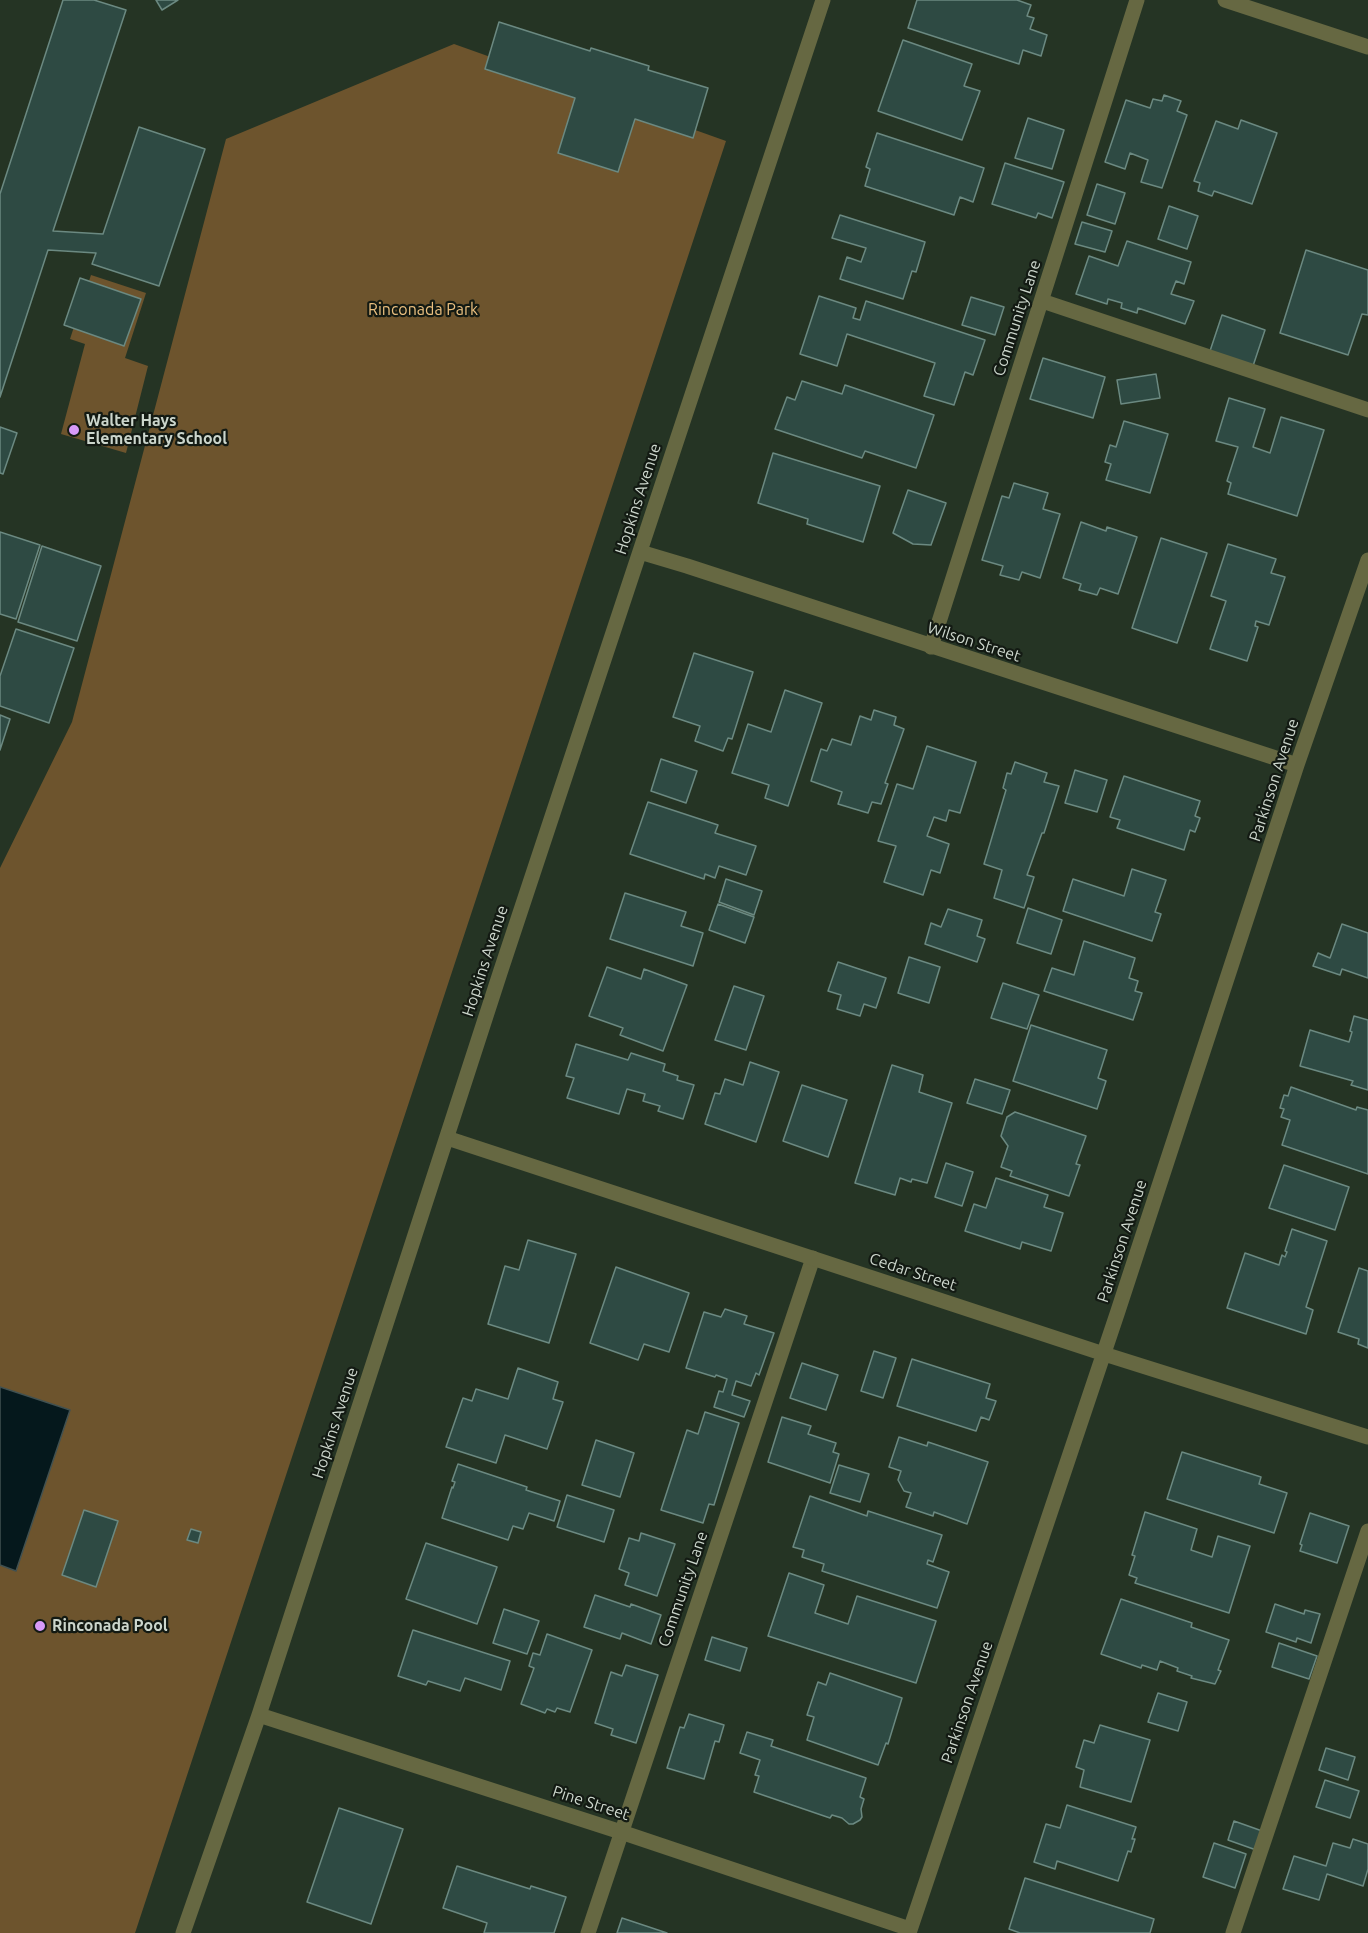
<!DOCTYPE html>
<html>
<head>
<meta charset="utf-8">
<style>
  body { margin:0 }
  canvas { display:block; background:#253424 }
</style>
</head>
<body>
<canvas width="1368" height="1933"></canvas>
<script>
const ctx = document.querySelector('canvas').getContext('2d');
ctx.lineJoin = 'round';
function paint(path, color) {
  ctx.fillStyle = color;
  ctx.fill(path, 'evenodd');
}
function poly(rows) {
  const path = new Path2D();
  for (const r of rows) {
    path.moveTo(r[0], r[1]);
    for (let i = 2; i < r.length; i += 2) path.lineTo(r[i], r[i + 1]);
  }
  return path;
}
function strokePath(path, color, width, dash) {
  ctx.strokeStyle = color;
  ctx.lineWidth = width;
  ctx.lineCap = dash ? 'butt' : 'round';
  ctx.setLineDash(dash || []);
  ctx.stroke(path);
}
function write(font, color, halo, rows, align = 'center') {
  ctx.font = font + ' Ubuntu,sans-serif';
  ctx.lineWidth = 4.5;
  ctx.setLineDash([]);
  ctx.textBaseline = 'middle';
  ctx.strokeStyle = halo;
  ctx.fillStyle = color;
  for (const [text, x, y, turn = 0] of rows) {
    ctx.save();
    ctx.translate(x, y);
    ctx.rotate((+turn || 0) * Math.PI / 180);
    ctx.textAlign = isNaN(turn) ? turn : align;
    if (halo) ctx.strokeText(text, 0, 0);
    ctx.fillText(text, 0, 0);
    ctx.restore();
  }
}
paint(poly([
  [454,44,726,141,135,1933,0,1933,0,868,72,722,226,139],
  [91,275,146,293,125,358,148,366,126,453,61,434,85,344,70,339]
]), '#6d542d');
const water = poly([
  [0,1387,70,1410,16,1571,0,1565,0,1387]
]);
paint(water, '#05181c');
strokePath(water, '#415151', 1.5);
const building = poly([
  [63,0,94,0,126,10,53,231,103,234,139,127,205,149,159,286,92,264,96,253,48,250,0,397,0,194,63,0],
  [156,0,178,0,162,10,156,0],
  [917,0,1017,0,1031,5,1027,16,1034,18,1030,29,1047,35,1041,56,1023,50,1019,64,908,28,917,0],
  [499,22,590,51,591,48,649,66,648,70,708,88,693,138,635,119,618,172,558,153,575,98,485,69,499,22],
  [903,40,972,64,964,86,980,91,962,140,878,111,903,40],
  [1164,95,1181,101,1177,111,1187,115,1162,188,1141,182,1148,160,1130,153,1125,169,1105,162,1126,100,1150,108,1153,99,1162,101,1164,95],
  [1028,118,1064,130,1052,169,1015,158,1028,118],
  [1241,120,1277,133,1252,204,1214,191,1212,196,1198,191,1200,183,1194,181,1216,121,1238,129,1241,120],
  [877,133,984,168,973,202,960,197,954,215,865,186,870,169,866,167,877,133],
  [1005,163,1064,182,1052,218,1038,213,1036,218,992,204,1005,163],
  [1097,184,1125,193,1115,224,1087,215,1097,184],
  [1169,206,1198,216,1187,249,1158,239,1169,206],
  [840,215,925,242,916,272,912,271,903,299,840,279,847,257,861,262,866,248,832,238,840,215],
  [1082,222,1112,231,1105,252,1075,244,1082,222],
  [1127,241,1191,262,1184,284,1176,281,1171,294,1194,301,1185,324,1138,308,1137,313,1121,308,1122,303,1108,299,1107,304,1076,294,1089,256,1118,266,1127,241],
  [1306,250,1368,270,1368,315,1362,314,1348,355,1280,333,1306,250],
  [80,278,141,299,124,346,64,325,80,278],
  [819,296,856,308,853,318,860,320,866,301,985,340,973,375,965,372,954,405,924,396,935,363,847,334,837,366,800,354,819,296],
  [971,297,1004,307,995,335,962,325,971,297],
  [1222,315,1265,330,1253,366,1210,351,1222,315],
  [1043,358,1105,377,1093,418,1030,399,1043,358],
  [1156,374,1160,398,1121,404,1117,380,1156,374],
  [802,381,842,394,845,385,934,415,916,468,865,451,862,458,775,429,787,397,795,400,802,381],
  [1229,398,1265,409,1253,447,1270,453,1281,417,1324,430,1297,516,1228,494,1231,483,1227,481,1238,447,1216,441,1229,398],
  [1124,421,1168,434,1150,493,1106,480,1111,464,1105,462,1110,445,1116,447,1124,421],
  [0,427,17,433,3,474,0,473,0,427],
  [773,453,880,486,863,542,807,524,808,519,758,503,773,453],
  [1014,483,1048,493,1043,509,1060,514,1040,578,1022,572,1019,580,1000,575,1003,566,982,560,1002,496,1009,498,1014,483],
  [908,490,946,503,931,545,913,544,893,533,908,490],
  [1081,522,1106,531,1107,527,1137,537,1118,594,1100,588,1097,595,1079,590,1081,584,1063,578,1081,522],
  [0,532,40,545,16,619,0,614,0,532],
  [1161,538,1207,553,1177,643,1132,628,1161,538],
  [1228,544,1276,559,1271,573,1285,577,1269,625,1256,621,1255,626,1258,627,1247,661,1210,649,1226,601,1211,596,1228,544],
  [42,546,101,566,77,641,18,622,42,546],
  [16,629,74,648,49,723,0,706,0,676,16,629],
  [694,653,753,672,732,739,728,738,723,751,695,741,700,726,673,717,694,653],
  [785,690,822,703,788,806,765,798,769,785,732,773,748,724,771,732,785,690],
  [874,710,896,717,894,725,904,729,885,783,888,784,881,804,872,802,868,813,838,804,842,792,811,781,821,749,827,751,832,739,851,745,860,716,871,720,874,710],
  [0,715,10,719,0,750,0,715],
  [927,746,976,762,960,813,949,810,946,821,934,817,927,836,949,844,940,873,931,870,923,895,884,882,896,846,878,841,897,784,913,789,927,746],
  [661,759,697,771,686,803,651,791,661,759],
  [1015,762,1047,773,1044,782,1059,786,1044,833,1042,833,1027,875,1034,877,1024,908,994,898,1002,870,984,864,1006,790,1003,788,1007,773,1011,774,1015,762],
  [1075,770,1107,780,1097,812,1065,803,1075,770],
  [1124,776,1200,801,1195,816,1200,818,1195,832,1190,830,1184,850,1117,828,1120,820,1110,817,1124,776],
  [648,802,718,825,715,833,756,846,746,875,719,866,715,878,705,874,704,879,630,854,648,802],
  [1132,869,1166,880,1155,912,1161,914,1152,941,1063,911,1073,879,1124,896,1132,869],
  [726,879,762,891,754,915,719,902,726,879],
  [625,893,686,912,681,926,703,933,693,966,610,939,625,893],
  [718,904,754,917,745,943,709,930,718,904],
  [1028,908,1062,920,1051,954,1017,943,1028,908],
  [948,909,982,920,977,936,985,939,977,962,925,944,931,923,941,927,948,909],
  [1342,924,1368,933,1368,978,1342,969,1340,975,1313,966,1318,953,1330,958,1342,924],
  [1084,941,1135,958,1129,978,1138,981,1135,991,1142,993,1133,1020,1044,991,1052,968,1074,975,1084,941],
  [909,957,940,967,929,1003,898,993,909,957],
  [838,962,886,978,876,1008,864,1004,860,1016,837,1009,841,995,828,991,838,962],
  [607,967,641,979,644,969,687,985,663,1051,620,1035,623,1028,589,1016,607,967],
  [1003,983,1039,995,1027,1029,991,1018,1003,983],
  [734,986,764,996,746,1050,715,1040,734,986],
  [1354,1016,1368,1020,1368,1090,1351,1085,1353,1081,1300,1066,1310,1030,1349,1042,1352,1032,1350,1031,1354,1016],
  [1031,1025,1107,1050,1098,1078,1106,1081,1097,1109,1013,1081,1031,1025],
  [576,1044,628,1060,631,1053,665,1064,663,1071,678,1076,677,1080,694,1085,683,1119,658,1111,660,1106,643,1101,645,1094,627,1089,619,1114,567,1098,574,1078,566,1076,576,1044],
  [750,1062,779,1072,756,1142,705,1124,715,1093,720,1094,725,1079,743,1085,750,1062],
  [892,1065,923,1075,919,1092,952,1103,927,1183,912,1179,911,1182,900,1178,895,1195,855,1183,892,1065],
  [975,1079,1010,1090,1002,1114,967,1103,975,1079],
  [802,1085,847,1100,828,1157,783,1141,802,1085],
  [1291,1087,1356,1110,1357,1107,1368,1110,1368,1174,1282,1145,1290,1120,1281,1117,1284,1109,1280,1108,1284,1095,1288,1096,1291,1087],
  [1015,1112,1086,1136,1076,1164,1080,1165,1069,1196,1010,1176,1012,1171,1001,1167,1008,1146,1001,1136,1007,1117,1015,1112],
  [946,1163,973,1172,962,1206,935,1197,946,1163],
  [1284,1165,1349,1187,1335,1230,1269,1208,1284,1165],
  [996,1178,1048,1195,1044,1207,1063,1213,1051,1251,1022,1242,1020,1249,965,1231,974,1204,986,1208,996,1178],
  [1292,1229,1327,1241,1306,1307,1313,1310,1306,1334,1227,1308,1245,1253,1279,1265,1282,1255,1285,1257,1287,1252,1285,1251,1292,1229],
  [528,1240,576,1254,549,1343,488,1324,505,1266,519,1270,528,1240],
  [616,1267,689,1293,669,1352,644,1344,638,1360,590,1343,616,1267],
  [1359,1268,1368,1271,1368,1348,1358,1344,1359,1339,1338,1332,1359,1268],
  [725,1309,747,1316,744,1324,774,1333,759,1375,756,1373,751,1386,736,1381,732,1395,750,1401,744,1417,714,1407,719,1391,723,1392,727,1379,716,1375,715,1377,686,1368,704,1312,721,1317,725,1309],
  [874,1351,896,1358,883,1398,861,1391,874,1351],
  [912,1359,990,1384,986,1398,996,1401,989,1420,981,1417,976,1431,897,1406,912,1359],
  [802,1363,838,1375,826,1410,790,1398,802,1363],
  [518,1368,558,1382,553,1399,563,1402,547,1449,505,1435,496,1463,446,1447,463,1398,472,1401,476,1389,508,1399,518,1368],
  [705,1412,739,1423,714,1505,709,1504,703,1523,661,1510,687,1430,698,1434,705,1412],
  [782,1417,811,1426,808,1434,836,1443,833,1452,839,1454,830,1483,768,1462,782,1417],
  [899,1437,927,1446,928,1442,988,1462,967,1524,934,1512,933,1516,906,1507,911,1493,904,1491,898,1480,901,1471,889,1467,899,1437],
  [596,1440,634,1453,620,1497,582,1485,596,1440],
  [1182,1452,1261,1477,1259,1484,1287,1493,1274,1533,1167,1499,1182,1452],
  [458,1464,527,1487,526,1490,560,1501,554,1521,529,1513,523,1529,513,1526,508,1540,442,1518,452,1487,453,1488,455,1482,452,1481,458,1464],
  [839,1465,869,1474,860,1502,830,1493,839,1465],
  [567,1495,614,1510,604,1542,557,1527,567,1495],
  [810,1496,867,1516,868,1511,942,1535,933,1562,928,1560,927,1564,949,1572,937,1608,822,1571,824,1564,802,1557,804,1550,793,1547,810,1496],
  [84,1510,118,1521,96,1587,62,1575,84,1510],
  [1145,1512,1197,1529,1191,1550,1212,1557,1218,1536,1250,1546,1229,1613,1135,1583,1137,1578,1129,1575,1135,1556,1132,1555,1145,1512],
  [1310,1513,1349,1526,1337,1563,1300,1551,1302,1545,1300,1544,1310,1513],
  [191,1529,201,1532,198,1543,187,1540,191,1529],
  [641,1533,675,1544,657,1596,625,1585,629,1573,619,1569,629,1538,639,1541,641,1533],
  [426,1543,497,1567,477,1624,406,1599,426,1543],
  [789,1573,824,1585,815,1613,848,1624,857,1596,936,1621,916,1683,768,1636,789,1573],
  [595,1595,630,1607,631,1604,661,1615,651,1644,622,1633,620,1639,584,1627,595,1595],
  [1121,1599,1192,1623,1191,1627,1229,1640,1218,1670,1221,1671,1215,1684,1191,1678,1192,1676,1177,1671,1178,1668,1160,1661,1157,1670,1142,1665,1141,1668,1101,1654,1121,1599],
  [1275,1604,1304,1614,1305,1610,1320,1614,1311,1643,1297,1638,1296,1642,1266,1632,1275,1604],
  [504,1609,539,1621,527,1654,493,1643,504,1609],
  [413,1630,510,1661,501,1690,465,1678,460,1691,428,1681,426,1685,398,1676,413,1630],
  [547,1634,592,1650,570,1712,557,1708,555,1712,547,1709,545,1713,521,1704,534,1668,529,1666,533,1653,540,1655,547,1634],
  [712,1637,747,1648,740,1671,705,1660,712,1637],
  [1279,1643,1317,1656,1309,1679,1272,1667,1279,1643],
  [626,1665,658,1675,636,1743,611,1735,613,1729,595,1723,611,1672,622,1676,626,1665],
  [830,1673,902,1698,888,1744,886,1743,878,1765,807,1740,814,1717,807,1715,818,1682,826,1685,830,1673],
  [1158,1693,1187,1702,1178,1731,1148,1722,1158,1693],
  [689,1714,724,1725,719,1742,715,1741,704,1779,667,1768,680,1727,684,1728,689,1714],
  [1100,1725,1150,1740,1131,1802,1080,1787,1084,1770,1076,1767,1084,1740,1094,1743,1100,1725],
  [747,1732,773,1740,771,1746,866,1778,860,1797,864,1799,861,1809,862,1817,860,1820,853,1824,849,1824,842,1818,832,1815,830,1818,754,1792,759,1776,755,1775,760,1760,740,1753,747,1732],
  [1326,1748,1355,1757,1348,1780,1319,1770,1326,1748],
  [1325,1780,1359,1791,1350,1818,1316,1807,1325,1780],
  [1067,1805,1136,1827,1132,1839,1135,1839,1131,1852,1128,1851,1118,1881,1057,1861,1055,1869,1034,1862,1046,1824,1060,1828,1067,1805],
  [339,1808,403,1829,371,1924,307,1902,339,1808],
  [1234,1821,1265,1832,1259,1851,1228,1840,1234,1821],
  [1353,1839,1368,1844,1368,1869,1363,1886,1327,1874,1319,1900,1283,1889,1294,1856,1326,1866,1333,1843,1350,1848,1353,1839],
  [1214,1843,1246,1854,1235,1888,1203,1877,1214,1843],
  [457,1866,530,1889,531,1886,566,1897,554,1933,484,1933,487,1923,443,1908,457,1866],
  [1025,1878,1154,1919,1150,1933,1020,1933,1009,1929,1025,1878],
  [622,1918,667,1933,617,1933,622,1918]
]);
paint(building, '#2e4a43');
strokePath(building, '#6b8981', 1.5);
strokePath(poly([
  [1042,301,1368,410],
  [931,647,1137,0],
  [588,1933,813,1258],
  [1233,1933,1368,1531]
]), '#666842', 15);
strokePath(poly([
  [1225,0,1368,47],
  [640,552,687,566,1297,765],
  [447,1138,1104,1354,1368,1437],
  [259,1715,621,1832,910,1929],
  [183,1933,259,1715,501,970,823,0],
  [909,1933,1117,1314,1297,765,1368,560]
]), '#666842', 15);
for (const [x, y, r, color] of [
  [74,430,6,"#d89af8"],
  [40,1626,6,"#d89af8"]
]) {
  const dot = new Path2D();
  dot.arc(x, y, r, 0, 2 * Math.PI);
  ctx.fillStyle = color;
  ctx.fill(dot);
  strokePath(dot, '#131a13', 2);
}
write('16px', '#ebc080', '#131a13', [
  ["Rinconada Park",423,310]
]);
write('16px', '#ccd6cc', '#131a13', [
  ["Community Lane",1017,318,-72],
  ["Hopkins Avenue",638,499,-72],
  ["Wilson Street",974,642,18],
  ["Parkinson Avenue",1274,780,-72],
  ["Hopkins Avenue",485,961,-72],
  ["Parkinson Avenue",1122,1241,-72],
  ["Cedar Street",913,1272,18],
  ["Hopkins Avenue",335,1423,-72],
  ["Community Lane",683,1589,-71],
  ["Parkinson Avenue",967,1702,-71],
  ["Pine Street",591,1803,18]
]);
write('bold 16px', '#ccd6cc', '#131a13', [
  ["Walter Hays",86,421],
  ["Elementary School",86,439],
  ["Rinconada Pool",52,1626]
], 'left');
</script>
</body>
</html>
